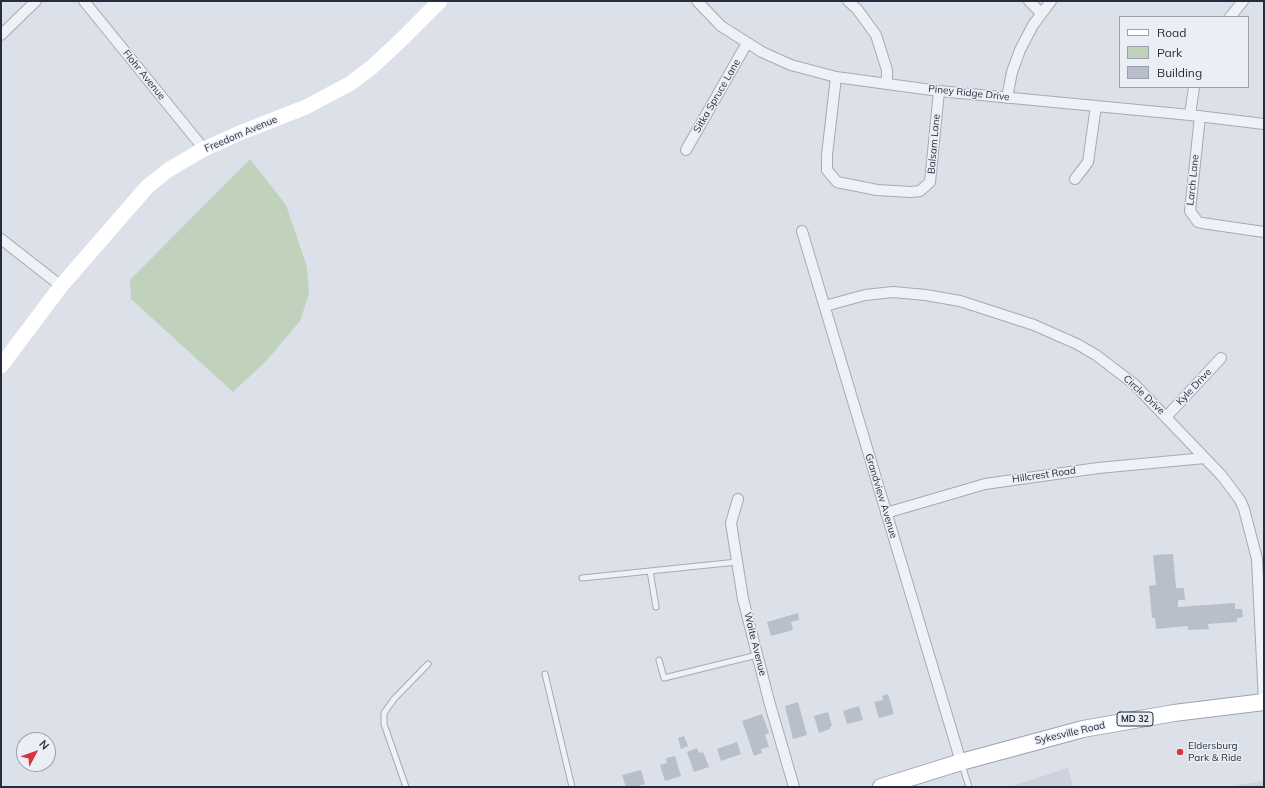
<!DOCTYPE html>
<html>
<head>
<meta charset="utf-8">
<style>
  body { margin:0 }
  #map { position:relative; width:1265px; height:788px; overflow:hidden; background:#dce0e8; font-family:Mulish,sans-serif }
  canvas { display:block }
  .frame { position:absolute; inset:0; border:2px solid #242c3f; pointer-events:none }
  .legend { position:absolute; left:1119px; top:16px; width:130px; height:72px; box-sizing:border-box; background:#ebeff5; border:1px solid #9ba1ac; margin:0; padding:5px 7px; list-style:none; font-size:12px; color:#242c3f }
  .legend li { display:flex; align-items:center; gap:8px; height:20px }
  .legend b { width:20px; border:1px solid #9ba1ac }
  .north { position:absolute; left:16px; top:732px; width:40px; height:40px; box-sizing:border-box; background:#ebeff5; border:1px solid #9ba1ac; border-radius:50%; rotate:49deg; font-size:11px; font-weight:700; line-height:16px; text-align:center; color:#242c3f }
  .north::after { content:''; display:block; margin:auto; width:14px; height:18px; background:#da3440; clip-path:polygon(50% 0,100% 100%,50% 72%,0 100%) }
</style>
</head>
<body>
<div id="map">
<canvas width="1265" height="788"></canvas>
<div class="frame"></div>
<ul class="legend">
<li><b style="height:5px;background:#fff"></b>Road</li>
<li><b style="height:11px;background:#c0d2bc"></b>Park</li>
<li><b style="height:11px;background:#b9becb"></b>Building</li>
</ul>
<div class="north">N</div>
</div>
<script>
const ctx = document.querySelector('canvas').getContext('2d');
ctx.lineJoin = 'round';
function paint(path, color) {
  ctx.fillStyle = color;
  ctx.fill(path, 'evenodd');
}
function poly(rows) {
  const path = new Path2D();
  for (const r of rows) {
    path.moveTo(r[0], r[1]);
    for (let i = 2; i < r.length; i += 2) path.lineTo(r[i], r[i + 1]);
  }
  return path;
}
function strokePath(path, color, width, dash) {
  ctx.strokeStyle = color;
  ctx.lineWidth = width;
  ctx.lineCap = dash ? 'butt' : 'round';
  ctx.setLineDash(dash || []);
  ctx.stroke(path);
}
function write(font, color, halo, rows, align = 'center') {
  ctx.font = font + ' Mulish,sans-serif';
  ctx.lineWidth = 3;
  ctx.setLineDash([]);
  ctx.textBaseline = 'middle';
  ctx.strokeStyle = halo;
  ctx.fillStyle = color;
  for (const [text, x, y, turn = 0] of rows) {
    ctx.save();
    ctx.translate(x, y);
    ctx.rotate((+turn || 0) * Math.PI / 180);
    ctx.textAlign = isNaN(turn) ? turn : align;
    if (halo) ctx.strokeText(text, 0, 0);
    ctx.fillText(text, 0, 0);
    ctx.restore();
  }
}
paint(poly([
  [1068,768,1073,787,1009,787],
  [1264,781,1264,787,1226,787]
]), '#ced2dd');
paint(poly([
  [250,159,286,205,307,267,309,294,300,321,267,360,233,392,131,299,130,280]
]), '#c0d2bc');
paint(poly([
  [1173,554,1176,588,1184,588,1185,600,1178,600,1178,607,1235,603,1235,609,1242,609,1243,617,1237,618,1237,622,1208,624,1209,629,1188,630,1188,626,1156,629,1155,618,1152,618,1149,586,1156,585,1153,555],
  [798,613,799,620,791,622,793,630,771,636,767,622],
  [888,694,894,714,879,718,874,702,883,700,882,696],
  [798,702,807,735,793,739,785,706],
  [859,706,863,720,847,724,843,711],
  [828,712,832,726,830,727,830,729,819,733,814,716],
  [762,714,769,733,765,735,769,747,761,749,762,753,754,756,742,721],
  [684,736,688,746,681,749,678,738],
  [737,742,741,754,721,761,717,749],
  [697,748,699,753,703,752,709,767,694,772,687,752],
  [675,756,681,776,665,781,660,765,667,763,666,758],
  [641,770,645,784,634,787,626,787,622,775]
]), '#b9becb');
const lane = poly([
  [650,571,656,607],
  [582,578,737,562],
  [659,660,664,678,757,655],
  [545,674,572,787],
  [962,765,969,787],
  [406,787,384,724,384,713,394,699,428,664]
]);
const street = poly([
  [84,1,204,149],
  [697,1,721,26,762,52,791,65,836,77,939,91,1190,115,1264,124],
  [848,1,857,9,876,35,887,70,887,83],
  [1029,1,1041,13],
  [1230,17,1243,1],
  [1,35,36,1],
  [836,77,827,155,827,170,837,182,877,190,911,192,920,191,930,182,939,91],
  [1007,98,1012,72,1020,50,1033,25,1051,1],
  [1190,115,1194,87],
  [1200,116,1190,211,1198,222,1202,223,1264,232],
  [686,150,747,43],
  [1075,179,1088,162,1096,106],
  [802,231,961,762],
  [1,239,61,286],
  [825,306,865,295,893,292,926,295,960,301,1034,325,1077,344,1096,355,1134,384,1222,476,1240,500,1244,509,1257,559,1264,702],
  [1167,416,1221,358],
  [738,499,731,523,743,599,769,701,794,787],
  [886,513,985,484,1098,468,1205,458]
]);
const primary = poly([
  [881,787,961,762,1083,729,1174,713,1264,702]
]);
strokePath(lane, '#a5aab5', 7);
strokePath(street, '#a5aab5', 12);
strokePath(primary, '#9aa3b4', 18);
strokePath(lane, '#eff1f6', 5);
strokePath(street, '#eff1f6', 10);
strokePath(poly([
  [1,366,61,286,147,187,168,170,204,149,242,132,306,107,351,83,372,67,401,40,440,1]
]), '#fff', 15);
strokePath(primary, '#fff', 16);
for (const [x, y, r, color] of [
  [1180,752,4,"#da3440"]
]) {
  const dot = new Path2D();
  dot.arc(x, y, r, 0, 2 * Math.PI);
  ctx.fillStyle = color;
  ctx.fill(dot);
  strokePath(dot, '#ebeff5', 1.5);
}
for (const [x, y, w] of [
  [1135,719,36]
]) {
  const box = new Path2D();
  box.roundRect(x - w / 2, y - 7, w, 14, 3);
  ctx.fillStyle = '#ebeff5';
  ctx.fill(box);
  strokePath(box, '#242c3f', 1);
}
write('bold 9px', '#242c3f', null, [
  ["MD 32",1135,719]
]);
write('10px', '#242c3f', '#ebeff5', [
  ["Flohr Avenue",144,75,51],
  ["Piney Ridge Drive",969,93,6],
  ["Sitka Spruce Lane",717,96,-60],
  ["Freedom Avenue",241,134,-23],
  ["Balsam Lane",934,144,-85],
  ["Larch Lane",1193,180,-84],
  ["Kyle Drive",1194,387,-47],
  ["Circle Drive",1144,395,43],
  ["Hillcrest Road",1044,475,-8],
  ["Grandview Avenue",881,496,73],
  ["Waite Avenue",755,644,76],
  ["Sykesville Road",1070,733,-13]
]);
write('10px', '#242c3f', '#ebeff5', [
  ["Eldersburg",1188,746],
  ["Park & Ride",1188,758]
], 'left');
</script>
</body>
</html>
